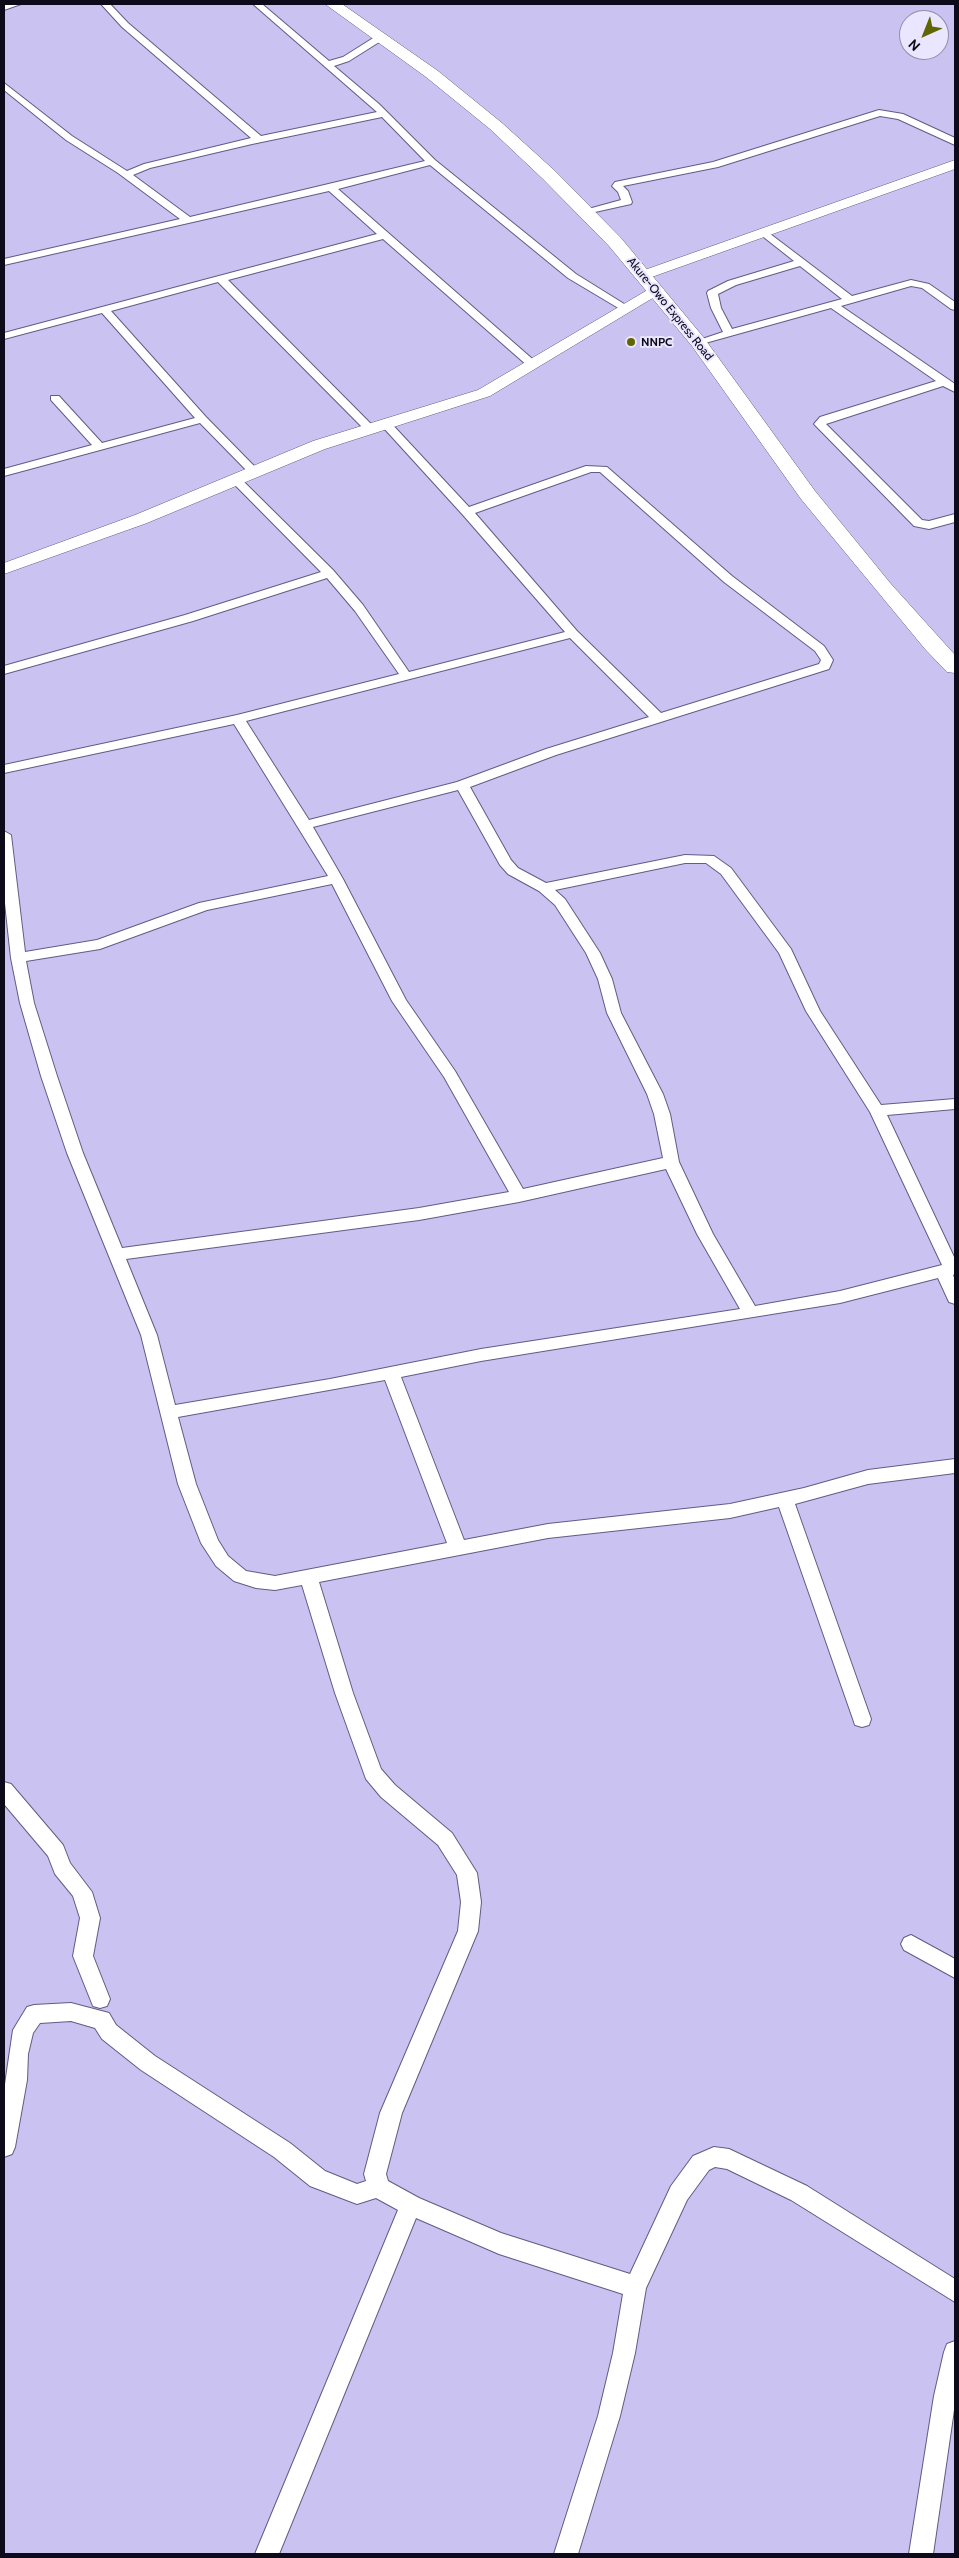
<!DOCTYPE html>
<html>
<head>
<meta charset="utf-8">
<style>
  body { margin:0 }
  #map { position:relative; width:959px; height:2558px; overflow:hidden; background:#cac2f1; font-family:Cabin,sans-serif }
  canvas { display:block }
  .frame { position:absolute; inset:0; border:5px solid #0d0a19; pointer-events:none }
  .north { position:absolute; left:899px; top:10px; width:50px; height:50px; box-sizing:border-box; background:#eae6ff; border:1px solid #928ea3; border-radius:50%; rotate:224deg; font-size:14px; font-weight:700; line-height:20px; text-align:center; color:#0d0a19 }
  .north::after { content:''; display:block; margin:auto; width:18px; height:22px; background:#616500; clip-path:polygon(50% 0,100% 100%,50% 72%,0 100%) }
</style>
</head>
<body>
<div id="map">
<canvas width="959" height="2558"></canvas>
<div class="frame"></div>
<div class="north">N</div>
</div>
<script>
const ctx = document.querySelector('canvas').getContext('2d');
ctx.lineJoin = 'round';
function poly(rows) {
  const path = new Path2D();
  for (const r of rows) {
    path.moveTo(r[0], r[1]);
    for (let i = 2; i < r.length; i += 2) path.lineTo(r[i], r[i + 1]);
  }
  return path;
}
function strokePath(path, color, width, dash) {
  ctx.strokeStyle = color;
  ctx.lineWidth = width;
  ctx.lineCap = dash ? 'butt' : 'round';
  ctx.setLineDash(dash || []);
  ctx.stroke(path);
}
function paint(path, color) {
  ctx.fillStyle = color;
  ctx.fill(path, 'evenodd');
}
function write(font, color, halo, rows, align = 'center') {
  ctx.font = font + ' Cabin,sans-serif';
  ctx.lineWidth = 4;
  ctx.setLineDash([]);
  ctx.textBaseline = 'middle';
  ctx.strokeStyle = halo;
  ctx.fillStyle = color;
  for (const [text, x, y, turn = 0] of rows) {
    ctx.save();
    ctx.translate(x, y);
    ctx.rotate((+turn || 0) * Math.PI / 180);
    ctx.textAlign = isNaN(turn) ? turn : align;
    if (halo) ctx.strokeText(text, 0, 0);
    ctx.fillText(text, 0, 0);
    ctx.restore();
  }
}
const street = poly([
  [4,4,21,4,4,10,4,4],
  [101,4,110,4,128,23,261,136,377,112,253,4,262,4,329,61,343,57,378,35,384,35,384,39,349,61,334,66,379,104,435,160,576,274,629,307,624,310,620,309,568,278,430,165,338,189,537,363,537,367,529,367,383,239,228,280,373,426,373,430,365,430,218,282,111,311,206,417,257,469,257,473,249,473,200,423,4,476,4,469,92,445,51,400,51,396,59,396,102,443,195,418,102,313,4,339,4,333,377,234,329,191,4,265,4,259,180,219,118,173,66,140,4,90,4,83,72,136,127,171,144,164,251,138,122,27,101,4],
  [382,117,425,161,190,217,133,175,150,168,252,144,382,117],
  [879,110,903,114,955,138,955,145,898,119,880,116,718,167,623,186,628,191,632,202,631,204,586,214,581,211,621,200,618,192,612,186,615,182,713,162,879,110],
  [765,230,852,296,911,280,929,284,955,302,955,310,951,309,922,288,911,286,841,306,955,384,955,392,943,386,826,424,922,520,929,521,955,514,955,522,929,529,914,526,814,424,820,417,936,381,831,308,698,345,693,342,723,332,711,308,707,293,708,291,728,281,794,261,761,235,760,233,765,230],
  [800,266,842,299,732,329,721,308,718,294,736,285,800,266],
  [385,420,389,421,469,507,586,466,607,467,732,576,824,646,833,660,829,669,556,755,470,787,511,860,518,868,546,883,685,855,714,856,731,868,791,949,820,1011,881,1105,955,1099,955,1109,887,1115,955,1259,955,1274,953,1275,955,1280,955,1304,949,1302,938,1278,840,1303,481,1361,401,1377,464,1540,548,1524,730,1504,804,1488,868,1470,955,1459,955,1473,868,1484,795,1504,871,1719,869,1725,862,1727,855,1725,853,1719,779,1507,730,1518,548,1538,319,1582,353,1693,381,1769,395,1785,452,1833,477,1873,481,1902,478,1931,402,2113,386,2174,388,2181,419,2198,501,2233,630,2274,671,2186,693,2156,714,2147,729,2149,807,2186,955,2279,955,2302,791,2200,727,2169,715,2167,709,2170,687,2200,646,2288,635,2353,620,2416,578,2554,554,2554,598,2416,613,2353,623,2294,499,2254,416,2218,279,2554,255,2554,398,2210,376,2198,357,2204,310,2186,274,2157,141,2070,102,2039,95,2028,71,2021,40,2023,33,2033,28,2054,27,2080,15,2147,12,2154,4,2157,4,2091,13,2030,27,2007,34,2005,71,2003,109,2013,116,2025,155,2056,290,2143,325,2171,357,2184,366,2181,364,2174,380,2113,458,1931,461,1902,457,1875,438,1845,381,1797,366,1779,335,1693,302,1585,275,1590,256,1588,234,1581,216,1566,201,1543,178,1484,141,1335,67,1153,41,1076,20,1003,11,958,4,894,4,831,11,835,25,952,97,940,199,903,328,876,234,724,4,773,4,765,237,715,399,674,355,611,327,578,193,621,4,674,4,666,185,615,321,572,231,481,231,477,239,477,333,570,363,605,409,672,565,632,463,515,381,425,379,423,385,420],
  [591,472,600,472,724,582,815,651,821,660,819,664,661,713,577,631,475,513,591,472],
  [570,638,649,717,546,749,457,782,309,820,246,721,570,638],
  [458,790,500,865,508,874,539,891,555,905,586,953,598,979,607,1013,647,1094,654,1114,663,1158,523,1189,455,1071,406,1000,343,879,313,827,458,790],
  [685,863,706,863,721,874,779,953,806,1011,870,1112,942,1265,840,1291,755,1306,713,1234,679,1162,670,1114,663,1094,621,1013,612,979,600,953,565,899,555,890,685,863],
  [332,884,392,1001,444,1077,509,1192,419,1208,122,1248,83,1153,57,1076,34,1003,26,961,100,949,207,910,332,884],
  [666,1169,697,1234,740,1309,481,1349,330,1379,175,1405,157,1335,126,1259,419,1220,519,1202,666,1169],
  [385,1380,447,1543,275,1576,246,1571,228,1556,218,1540,196,1484,178,1417,385,1380],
  [4,1782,11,1784,63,1845,70,1863,92,1892,100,1918,93,1956,110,1999,107,2006,100,2008,93,2006,73,1956,80,1918,73,1896,55,1874,48,1856,4,1804,4,1782],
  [911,1935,955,1959,955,1978,904,1950,901,1944,904,1938,911,1935],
  [955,2341,955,2403,933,2554,909,2554,934,2396,944,2352,947,2344,955,2341]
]);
const secondary = poly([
  [955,160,955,169,649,278,639,278,636,275,639,272,955,160],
  [656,285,661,287,664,290,661,293,490,396,325,449,147,523,4,574,4,563,135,515,313,441,478,390,656,285]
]);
const highway = poly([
  [325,4,342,4,438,71,502,123,555,171,621,238,704,338,815,491,891,584,955,655,955,673,947,672,925,649,801,499,692,346,609,246,543,179,490,129,426,77,325,4]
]);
strokePath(street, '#635b85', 2);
strokePath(secondary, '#635b85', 1);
strokePath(highway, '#635b85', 1);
paint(street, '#fff');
paint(secondary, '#fff');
paint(highway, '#fff');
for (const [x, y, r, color] of [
  [631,342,5,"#616500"]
]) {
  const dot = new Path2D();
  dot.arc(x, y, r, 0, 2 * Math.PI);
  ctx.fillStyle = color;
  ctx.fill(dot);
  strokePath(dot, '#eae6ff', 2);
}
write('12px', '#0d0a19', '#eae6ff', [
  ["Akure-Owo Express Road",670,309,51]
]);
write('bold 12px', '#0d0a19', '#eae6ff', [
  ["NNPC",641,342]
], 'left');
</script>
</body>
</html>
